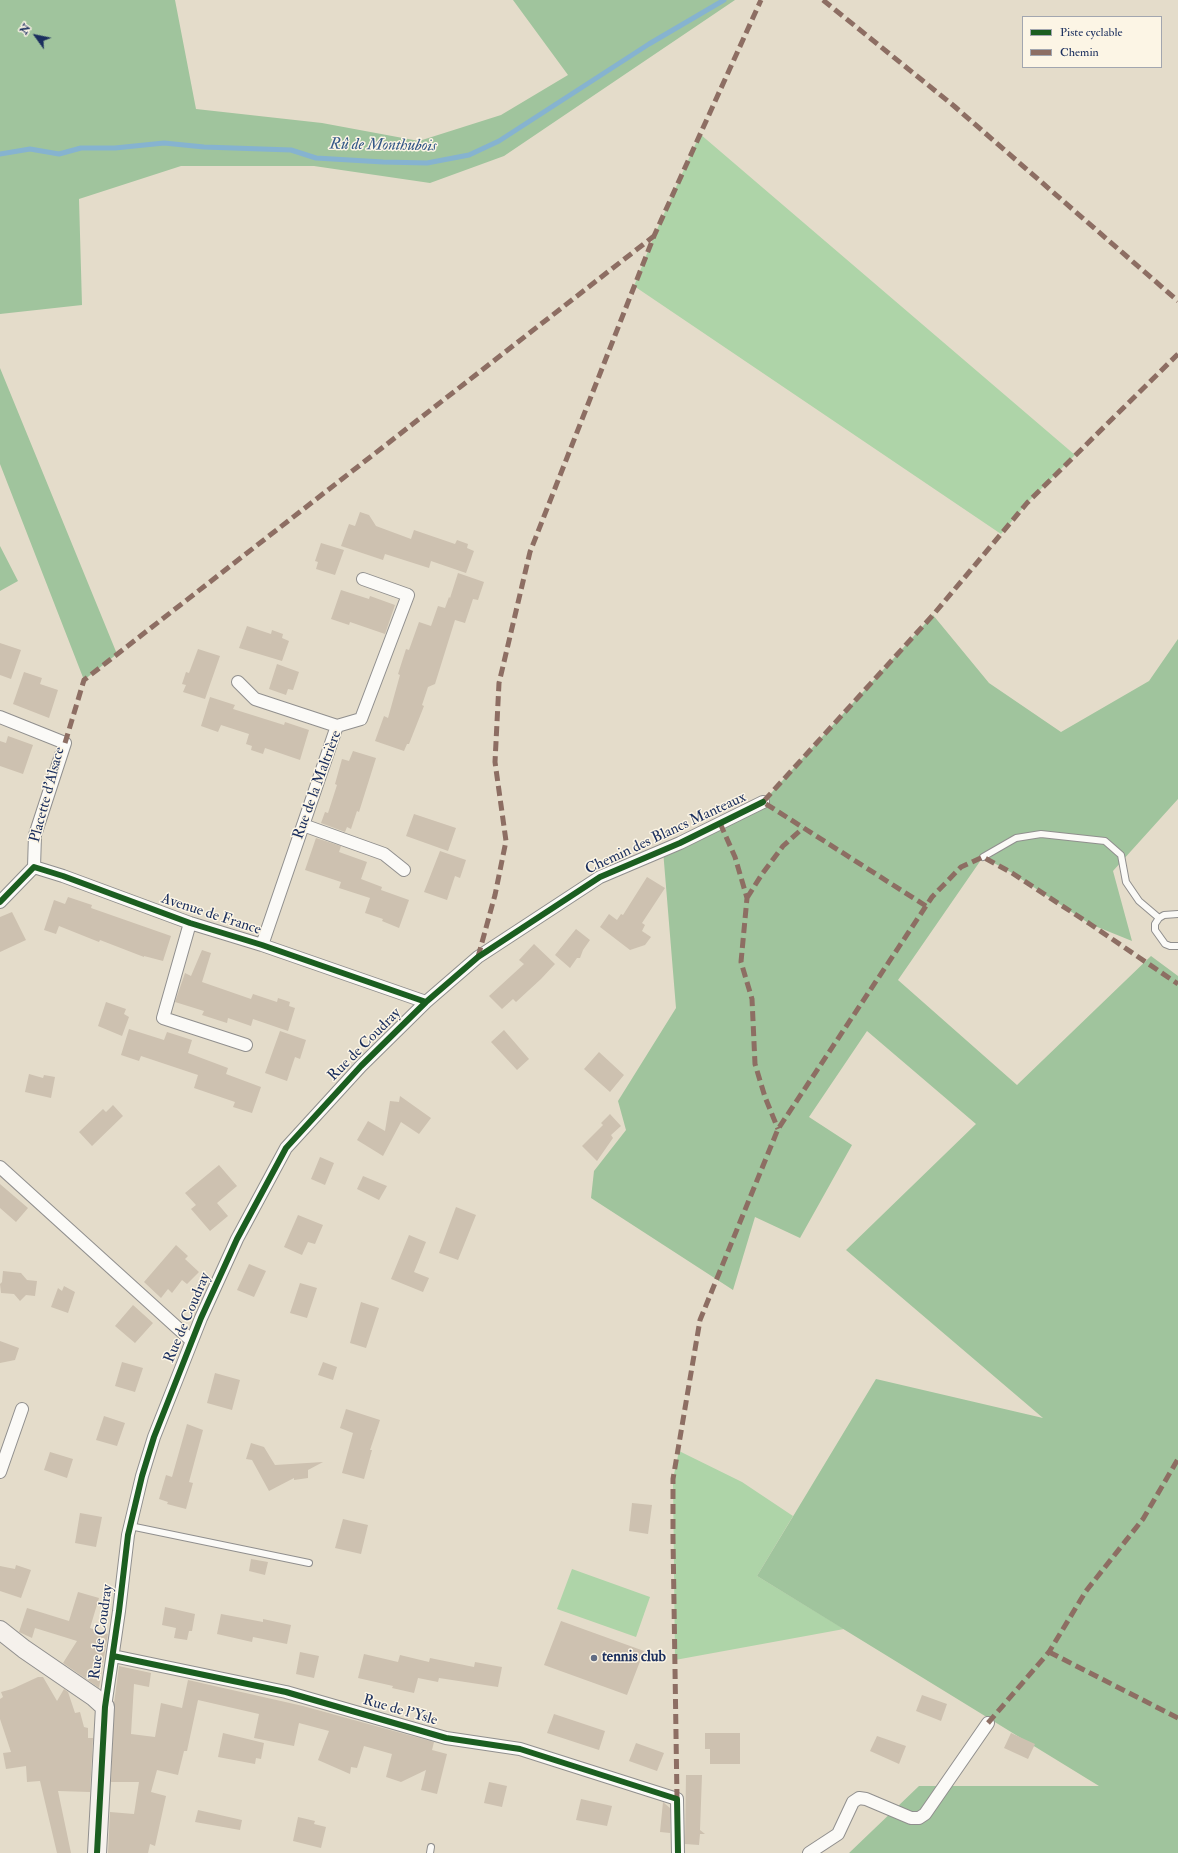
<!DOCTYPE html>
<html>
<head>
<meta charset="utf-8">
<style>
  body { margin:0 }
  #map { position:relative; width:1178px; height:1853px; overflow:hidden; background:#e4dcca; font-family:"IM FELL Double Pica",serif }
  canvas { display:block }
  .legend { position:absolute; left:1022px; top:16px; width:140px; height:52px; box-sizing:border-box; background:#fcf5e5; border:1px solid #a2a6af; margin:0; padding:5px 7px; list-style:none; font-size:12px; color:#1b2f5e }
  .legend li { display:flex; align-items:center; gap:8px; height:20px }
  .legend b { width:20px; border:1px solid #a2a6af }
  .north { position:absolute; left:16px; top:16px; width:40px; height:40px; -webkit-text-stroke:3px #fcf5e5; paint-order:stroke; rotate:303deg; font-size:11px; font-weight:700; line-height:16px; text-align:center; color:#1b2f5e }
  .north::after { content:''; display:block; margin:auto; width:14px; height:18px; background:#1b2f5e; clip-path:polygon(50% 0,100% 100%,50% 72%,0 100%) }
</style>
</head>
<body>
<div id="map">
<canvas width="1178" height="1853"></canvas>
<ul class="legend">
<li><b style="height:5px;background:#1b5e20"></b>Piste cyclable</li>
<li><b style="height:5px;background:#8d6e63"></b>Chemin</li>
</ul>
<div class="north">N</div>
</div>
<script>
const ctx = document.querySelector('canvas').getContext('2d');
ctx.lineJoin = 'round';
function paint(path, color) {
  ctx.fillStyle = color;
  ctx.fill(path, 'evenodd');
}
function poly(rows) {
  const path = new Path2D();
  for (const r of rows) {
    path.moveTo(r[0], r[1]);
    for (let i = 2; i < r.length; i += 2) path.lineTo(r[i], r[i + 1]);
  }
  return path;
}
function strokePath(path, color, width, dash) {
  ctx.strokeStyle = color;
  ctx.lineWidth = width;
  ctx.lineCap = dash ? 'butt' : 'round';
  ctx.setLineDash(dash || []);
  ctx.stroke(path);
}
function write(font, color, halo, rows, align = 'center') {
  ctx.font = font + ' "IM FELL Double Pica",serif';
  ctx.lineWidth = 3;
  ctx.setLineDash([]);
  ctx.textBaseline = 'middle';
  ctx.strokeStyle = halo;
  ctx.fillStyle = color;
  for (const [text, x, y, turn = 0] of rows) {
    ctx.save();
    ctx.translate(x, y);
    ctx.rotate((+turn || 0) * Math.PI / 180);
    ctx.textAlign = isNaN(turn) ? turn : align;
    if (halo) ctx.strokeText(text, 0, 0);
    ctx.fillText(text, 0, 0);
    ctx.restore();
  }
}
paint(poly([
  [700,134,1075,455,1027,503,1001,534,634,286,654,236],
  [679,1451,742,1482,793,1516,757,1576,844,1629,675,1660,673,1479],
  [572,1569,650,1597,636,1637,557,1609]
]), '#aed4a8');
paint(poly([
  [0,0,175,0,196,109,322,123,419,141,501,115,568,75,513,0,735,0,504,156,430,183,314,166,181,166,79,199,82,305,0,314],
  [0,368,117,654,84,680,0,464],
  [0,546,18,581,0,591],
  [933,615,989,683,1061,732,1149,681,1178,639,1178,799,1113,871,1132,941,1090,924,1012,873,983,857,898,980,1017,1085,1151,956,1178,976,1178,1853,849,1853,919,1786,1099,1786,757,1576,876,1379,1043,1418,846,1250,976,1124,867,1031,809,1117,852,1145,800,1238,755,1217,733,1290,591,1198,594,1171,626,1130,618,1101,676,1008,663,850,763,802]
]), '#a0c49d');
strokePath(poly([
  [0,154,30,149,59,154,81,148,115,148,164,143,204,147,291,150,316,158,383,162,427,163,469,155,499,141,649,44,724,0]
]), '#86b3d0', 5);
paint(poly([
  [360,512,369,515,376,526,411,539,414,530,455,544,457,540,468,544,467,548,474,551,466,573,431,561,429,568,385,554,383,560,341,546,349,524,355,526],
  [321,543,344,550,335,575,316,569,318,562,315,561],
  [458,573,484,582,478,600,473,599,465,623,455,620,435,684,428,687,422,705,424,706,409,744,407,744,404,751,375,741,384,716,388,718,400,675,398,674,406,649,409,650,419,622,431,626,438,606,445,608,449,597,450,598],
  [341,590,369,599,370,596,395,605,385,634,350,622,349,625,331,619],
  [247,626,271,634,272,630,283,634,282,638,289,641,282,661,239,648],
  [0,643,21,650,11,679,0,675],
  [198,649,220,656,205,699,183,692,186,685,182,684,186,672,189,673],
  [277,664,299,672,293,690,288,689,286,695,269,689],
  [24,672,42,678,40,684,58,690,49,718,13,704],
  [210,697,235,705,233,709,284,725,285,722,309,730,300,760,265,748,263,754,251,750,252,746,246,744,249,734,221,725,218,732,201,726],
  [8,736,33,745,23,774,0,766,0,741,6,743],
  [353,751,376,758,359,812,357,811,351,829,347,827,345,832,321,823,325,812,328,813,337,785,335,784,342,759,349,761],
  [414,814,456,828,448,851,406,836],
  [316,838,341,846,339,852,367,862,361,879,382,887,381,890,409,900,399,928,382,921,383,919,365,913,370,898,339,888,341,882,305,870],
  [440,851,466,860,460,878,455,876,447,900,424,892],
  [647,877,665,888,642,923,645,925,642,931,651,937,645,945,630,950,600,927,609,914,617,920,621,914,623,915],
  [68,897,92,905,91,908,171,936,163,961,144,956,144,957,100,940,99,942,59,926,56,934,44,930,54,900,65,904],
  [12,912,26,940,0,952,0,917],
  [576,929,590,940,583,950,580,958,577,958,570,968,555,955],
  [534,944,555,964,541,979,516,1002,513,999,502,1009,489,996,524,964,519,960],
  [202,950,211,953,202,982,251,999,253,994,277,1002,278,998,290,1002,289,1006,295,1008,288,1031,253,1019,251,1026,228,1018,227,1023,202,1015,204,1011,175,1002,185,973,191,976],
  [106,1002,126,1009,124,1014,129,1017,122,1036,98,1026],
  [129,1029,164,1040,167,1032,192,1040,188,1053,228,1068,226,1074,261,1087,252,1113,233,1107,235,1102,194,1088,198,1075,141,1056,139,1061,121,1055],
  [504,1030,529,1059,517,1070,491,1042],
  [280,1031,306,1040,300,1059,295,1057,287,1081,265,1073],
  [599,1052,624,1075,610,1092,584,1069],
  [29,1074,43,1078,44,1075,55,1077,51,1098,25,1092],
  [400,1096,431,1118,419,1134,401,1122,383,1156,357,1140,368,1121,385,1131,390,1101,399,1102],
  [113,1105,123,1116,92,1146,79,1132,103,1109,106,1112],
  [610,1114,621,1126,611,1135,613,1138,597,1161,582,1146,603,1125,601,1123],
  [320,1157,334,1163,325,1185,311,1179],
  [219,1165,237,1186,217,1203,228,1216,210,1231,191,1209,196,1205,185,1193],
  [363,1176,387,1186,379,1200,357,1189],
  [0,1184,28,1208,16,1222,0,1208],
  [456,1207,476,1215,458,1260,439,1253],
  [298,1215,323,1225,315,1244,308,1242,302,1255,284,1247],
  [409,1235,426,1242,414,1272,429,1278,423,1292,391,1279],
  [176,1245,188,1256,185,1259,199,1272,187,1284,182,1280,172,1293,168,1289,161,1298,144,1282],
  [249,1264,266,1271,254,1297,237,1290],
  [3,1271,21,1273,27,1280,37,1281,35,1296,26,1295,20,1301,14,1294,1,1293,0,1284,2,1282],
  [300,1283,317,1288,307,1318,290,1313],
  [64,1286,75,1292,68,1313,51,1307,58,1288,62,1291],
  [361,1302,379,1308,366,1348,350,1343],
  [133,1305,153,1323,135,1343,115,1326],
  [0,1341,19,1348,15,1360,0,1363],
  [122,1362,143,1368,135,1392,115,1386],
  [323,1362,337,1367,333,1380,318,1375],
  [215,1373,240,1380,232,1410,207,1403],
  [346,1409,380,1420,370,1450,372,1450,364,1479,342,1473,353,1433,340,1428],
  [104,1416,125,1423,117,1446,96,1440],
  [187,1424,203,1430,189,1482,193,1483,186,1509,167,1504,168,1502,159,1499,166,1475,172,1477],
  [251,1443,264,1447,275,1465,323,1462,308,1470,308,1478,294,1480,294,1478,269,1491,252,1460,246,1459],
  [50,1452,73,1459,67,1478,44,1470],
  [632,1503,652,1505,648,1534,629,1531],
  [80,1513,102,1517,96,1547,75,1543],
  [343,1519,368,1525,361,1554,335,1548],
  [251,1559,268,1562,265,1575,249,1571],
  [16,1565,31,1570,21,1598,0,1591,0,1566,15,1569],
  [78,1592,99,1598,90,1628,108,1634,99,1688,63,1663,77,1641,35,1628,32,1638,19,1632,27,1608,69,1621],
  [165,1607,195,1614,192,1631,189,1631,187,1640,174,1638,176,1628,162,1625],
  [221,1614,263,1622,263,1619,291,1625,287,1644,253,1637,252,1642,217,1634],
  [561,1621,644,1651,627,1695,544,1665],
  [300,1652,319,1656,314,1678,296,1674],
  [364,1654,398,1662,400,1655,429,1662,430,1658,474,1667,475,1662,502,1667,498,1687,439,1678,438,1682,418,1678,414,1693,392,1688,393,1686,358,1678],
  [119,1666,151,1673,149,1687,134,1684,131,1734,155,1737,161,1703,182,1708,188,1680,303,1706,434,1742,432,1750,447,1754,437,1794,421,1790,426,1770,401,1782,386,1777,392,1754,364,1746,357,1768,351,1767,350,1774,318,1760,329,1731,299,1723,294,1746,254,1738,259,1714,198,1700,187,1751,184,1751,178,1775,157,1770,151,1792,166,1796,155,1846,150,1844,148,1853,108,1853,110,1812,134,1814,139,1782,111,1782,114,1703],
  [38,1677,43,1677,57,1701,64,1689,68,1692,75,1713,80,1712,84,1727,88,1728,88,1738,93,1738,90,1792,58,1791,71,1853,57,1853,40,1781,27,1782,26,1766,6,1769,3,1753,11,1752,0,1719,0,1699,3,1697,1,1692,12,1689],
  [922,1695,947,1704,941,1721,916,1711],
  [554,1714,605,1731,599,1750,547,1733],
  [223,1733,264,1743,261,1759,256,1758,255,1764,218,1757],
  [705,1733,740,1733,740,1764,710,1764,710,1749,705,1749],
  [1011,1733,1035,1744,1028,1759,1004,1748],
  [877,1736,906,1746,899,1764,870,1751],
  [636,1743,664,1753,657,1771,629,1761],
  [686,1775,702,1775,700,1830,705,1834,700,1834,699,1845,685,1844],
  [489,1782,507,1786,502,1807,484,1803],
  [581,1799,612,1806,607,1826,576,1820],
  [663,1802,670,1808,670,1833,660,1832],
  [198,1810,242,1820,240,1830,195,1822],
  [298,1817,315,1821,314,1824,326,1827,321,1848,293,1841]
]), '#cdc1b0');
const lane = poly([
  [983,857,1016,838,1041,834,1105,841,1121,855,1126,882,1139,901,1159,918],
  [1178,914,1164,915,1159,918,1155,924,1155,930,1165,944,1170,946,1178,946],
  [130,1526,309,1563],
  [430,1853,431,1847]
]);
const street = poly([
  [238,682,255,699,337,726],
  [0,717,65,743,35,835,34,867],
  [303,825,384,854,404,870],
  [0,902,34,867,63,876,190,923,262,945,426,1002],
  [190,923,163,1018,246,1045],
  [262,945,337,726,361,719,408,595,363,579],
  [0,1167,192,1341],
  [0,1472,22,1409],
  [113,1656,286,1692,446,1738,520,1749,677,1799,678,1853],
  [105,1707,119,1611,128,1535,142,1476,154,1437,201,1318,237,1239,286,1148,361,1066,426,1002,478,957,600,877,680,843,763,802],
  [809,1853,838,1834,853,1802,859,1798,866,1799,911,1818,919,1818,925,1814,988,1723]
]);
const secondary = poly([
  [0,1630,24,1649,94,1697,105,1707,97,1853]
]);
strokePath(lane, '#908f8e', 8);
strokePath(street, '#908f8e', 14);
strokePath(secondary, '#908f8e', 20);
strokePath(lane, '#fbfaf7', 6);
strokePath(street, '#fbfaf7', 12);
strokePath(secondary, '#f5f1ec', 18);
strokePath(poly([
  [823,0,954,106,1178,301],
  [65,743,84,680,654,236],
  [720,823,735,857,747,898,741,962,752,999,755,1064,765,1097,778,1129],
  [747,898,762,874,783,846,803,828],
  [926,906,763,802,933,615,1027,503,1178,354],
  [478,957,495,895,506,841,495,762,499,683,530,552,654,236,761,0],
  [1049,1652,1178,1718],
  [988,1723,1049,1652,1086,1591,1143,1519,1178,1459],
  [677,1799,673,1538,673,1479,700,1320,778,1129,932,897,961,867,983,857,1012,873,1090,924,1178,984]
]), '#8d6e63', 5, [10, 5]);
strokePath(poly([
  [0,902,34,867,63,876,190,923,262,945,426,1002],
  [113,1656,286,1692,446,1738,520,1749,677,1799,678,1853],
  [97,1853,105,1707,119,1611,128,1535,142,1476,154,1437,201,1318,237,1239,286,1148,361,1066,426,1002,478,957,600,877,680,843,763,802]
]), '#1b5e20', 6);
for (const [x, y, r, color] of [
  [594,1658,4,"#616c84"]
]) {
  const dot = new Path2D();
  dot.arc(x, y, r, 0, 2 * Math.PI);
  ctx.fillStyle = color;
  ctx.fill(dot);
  strokePath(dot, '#fcf5e5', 1.5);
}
write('15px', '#1b2f5e', '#fcf5e5', [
  ["Rue de la Maltrière",318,785,-70],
  ["Placette d'Alsace",48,795,-75],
  ["Chemin des Blancs Manteaux",666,834,-25],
  ["Avenue de France",211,915,18],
  ["Rue de Coudray",365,1045,-45],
  ["Rue de Coudray",188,1318,-67],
  ["Rue de Coudray",102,1632,-82],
  ["Rue de l'Ysle",400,1711,16]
]);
write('bold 15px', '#1b2f5e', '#fcf5e5', [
  ["tennis club",602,1658]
], 'left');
write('italic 16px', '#325787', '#fcf5e5', [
  ["Rû de Monthubois",383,146,1]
]);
</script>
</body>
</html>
